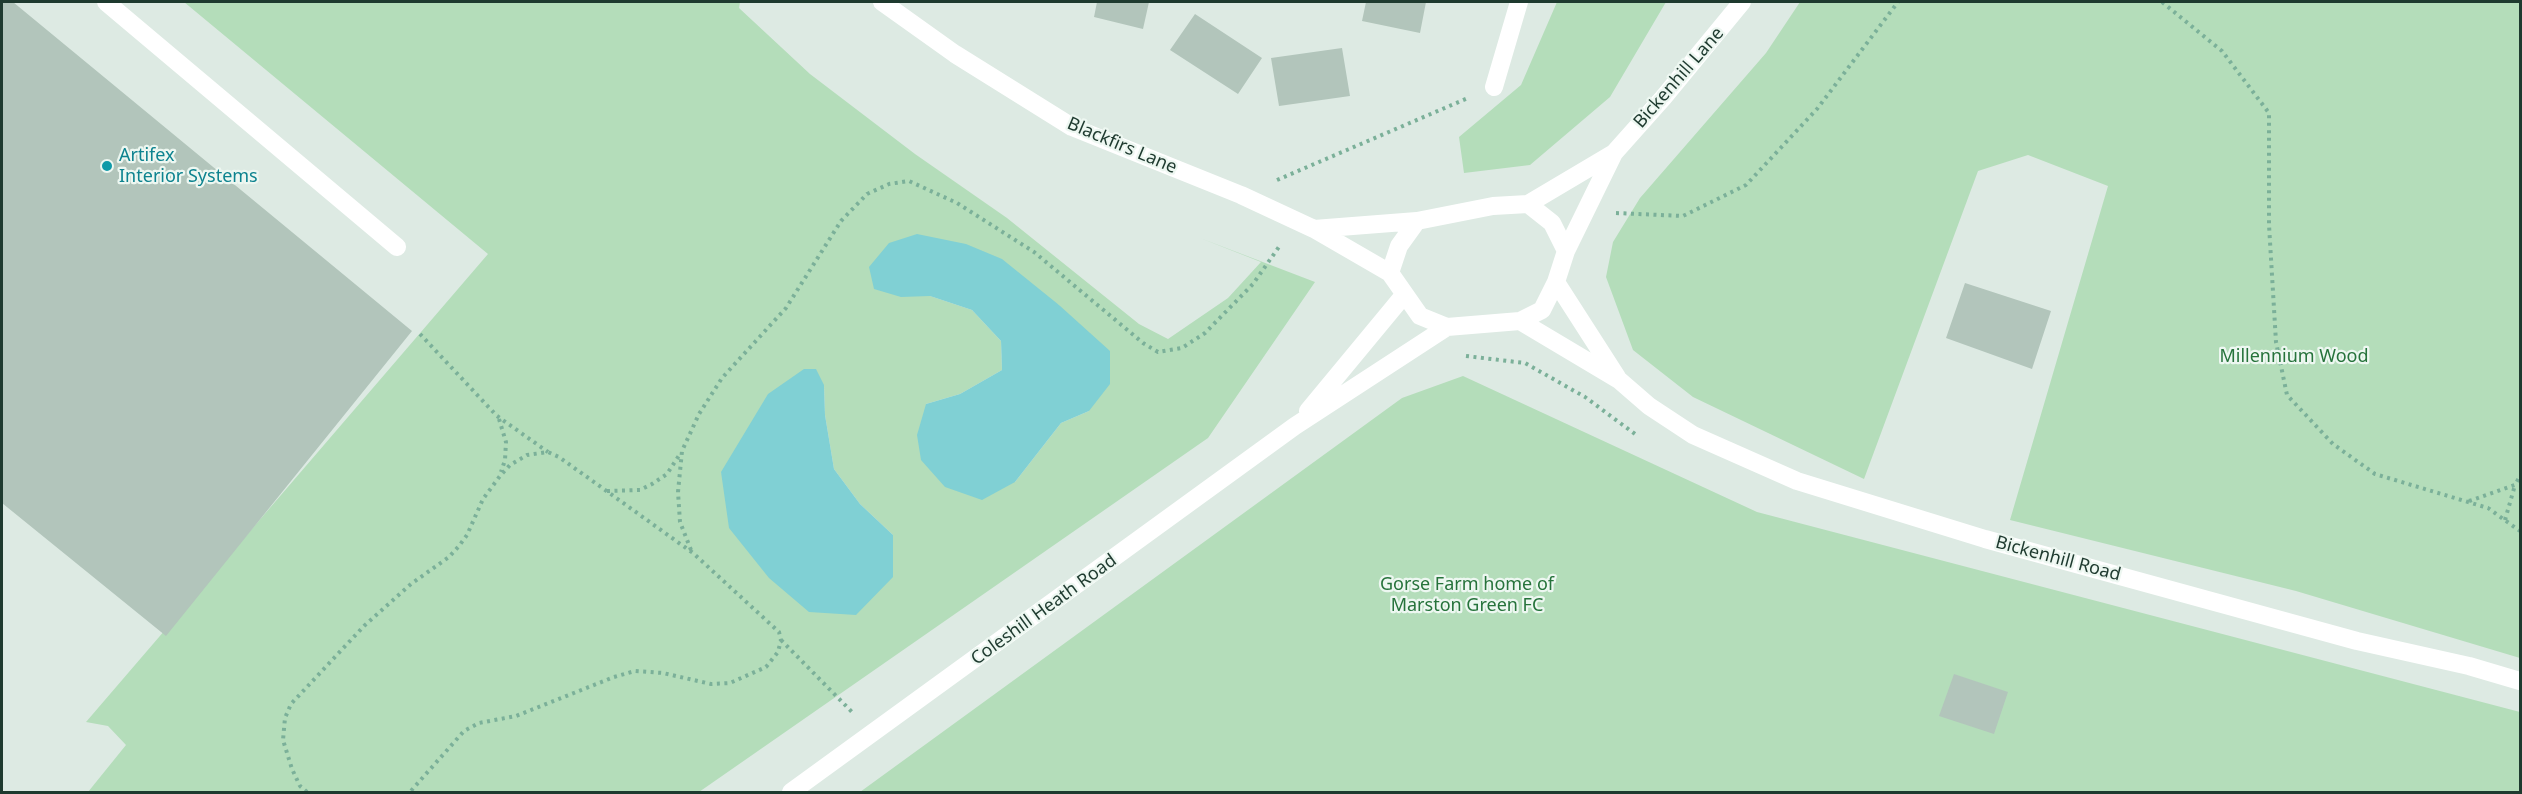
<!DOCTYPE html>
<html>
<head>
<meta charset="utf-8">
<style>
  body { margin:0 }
  #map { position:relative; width:2522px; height:794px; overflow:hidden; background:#ddeae3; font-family:"Noto Sans",sans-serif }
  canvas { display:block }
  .frame { position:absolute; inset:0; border:3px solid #1e3a2f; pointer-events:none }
</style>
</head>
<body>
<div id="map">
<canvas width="2522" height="794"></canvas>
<div class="frame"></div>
</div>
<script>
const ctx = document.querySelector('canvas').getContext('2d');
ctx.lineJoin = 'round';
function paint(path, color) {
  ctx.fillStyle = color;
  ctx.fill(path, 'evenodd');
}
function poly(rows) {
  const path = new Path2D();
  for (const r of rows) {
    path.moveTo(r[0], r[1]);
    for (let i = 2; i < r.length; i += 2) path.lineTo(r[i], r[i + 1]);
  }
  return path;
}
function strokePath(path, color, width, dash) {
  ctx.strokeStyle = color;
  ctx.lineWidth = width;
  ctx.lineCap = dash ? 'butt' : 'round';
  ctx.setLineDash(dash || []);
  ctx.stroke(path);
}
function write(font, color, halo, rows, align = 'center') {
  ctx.font = font + ' "Noto Sans",sans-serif';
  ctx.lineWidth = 4.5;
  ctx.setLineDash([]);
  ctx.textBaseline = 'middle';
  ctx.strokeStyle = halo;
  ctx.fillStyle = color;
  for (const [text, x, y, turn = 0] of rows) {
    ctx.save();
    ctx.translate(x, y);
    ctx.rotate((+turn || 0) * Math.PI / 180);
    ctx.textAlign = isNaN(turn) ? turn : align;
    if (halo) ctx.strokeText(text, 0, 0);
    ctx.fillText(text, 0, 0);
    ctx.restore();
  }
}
paint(poly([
  [184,2,740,2,739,8,810,74,915,154,1007,218,1139,324,1168,339,1228,298,1261,262,1200,238,1315,282,1208,438,699,792,88,792,126,745,108,726,86,722,488,254],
  [930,296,1059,305,1089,411,1061,423,1015,482,926,404,960,394,1002,370,1001,341,972,310],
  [824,385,825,415,834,469,860,504,893,535,721,473],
  [1557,2,1666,2,1610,97,1530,165,1464,173,1459,137,1521,85],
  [1800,2,2520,2,2520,658,2296,591,2010,520,2108,186,2028,155,1978,171,1864,479,1693,397,1633,350,1606,277,1613,242,1640,198,1766,53],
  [1463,376,1757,512,2520,712,2520,792,860,792,1402,398]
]), '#b4ddba');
paint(poly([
  [917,234,966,244,1002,259,1059,305,1110,351,1110,384,1089,411,1061,423,1015,482,982,500,945,487,921,460,917,435,926,404,960,394,1002,370,1001,341,972,310,930,296,901,297,874,289,869,267,889,243],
  [804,369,816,369,824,385,825,415,834,469,860,504,893,535,893,577,856,615,809,612,769,578,729,528,721,472,768,394]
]), '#80d0d4');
paint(poly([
  [2,2,13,2,412,331,166,636,2,503],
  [1097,2,1149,2,1143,29,1094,17],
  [1366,2,1426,2,1420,33,1362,21],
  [1195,14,1262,58,1238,94,1170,50],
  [1342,48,1350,96,1279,106,1271,58],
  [1965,283,2051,311,2032,369,1946,338],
  [1954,674,2008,692,1994,734,1939,716]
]), '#b2c5bb');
strokePath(poly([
  [2162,2,2222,51,2269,113,2269,225,2276,342,2287,395,2333,444,2375,474,2488,508,2520,531],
  [1277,180,1468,98],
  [1616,213,1683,216,1746,185,1817,109,1898,2],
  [420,334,497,416,548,452],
  [1466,356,1525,363,1585,397,1635,434],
  [499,419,506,442,505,460,501,472],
  [607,491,640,490,652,484,667,474,680,454],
  [2469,501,2515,485,2520,476],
  [2505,520,2515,485],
  [691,550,680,522,678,492,682,451,699,414,722,378,786,308,841,221,867,194,889,184,909,181,957,203,1034,252,1143,343,1158,352,1182,348,1205,333,1253,284,1281,244],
  [781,640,852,712],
  [307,792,300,786,292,769,283,740,285,718,291,704,364,626,411,584,449,557,459,546,467,535,483,499,500,476,510,465,527,455,548,452,559,457,693,553,779,632,781,640,778,652,766,667,730,683,711,684,663,673,635,671,614,677,516,716,479,723,464,731,410,792]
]), '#7bb099', 4, [3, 4.5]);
strokePath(poly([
  [106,2,397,247],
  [882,2,955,54,1072,127,1241,195,1314,229,1390,273],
  [1494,87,1519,2],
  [1528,204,1614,153],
  [1314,229,1417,221],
  [1566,251,1552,223,1528,204,1493,206,1417,221,1399,246,1390,273,1420,316,1447,327,1520,321,1542,310,1556,282,1566,251,1614,153,1663,98,1742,2],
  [1556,282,1617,377],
  [1520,321,1619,380,1649,406,1693,435,1797,481,1985,539,2357,641,2469,666,2520,681],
  [1308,411,1404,295],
  [791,792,1295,426,1447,327]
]), '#fff', 18);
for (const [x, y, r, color] of [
  [107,166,6,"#0f9aa8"]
]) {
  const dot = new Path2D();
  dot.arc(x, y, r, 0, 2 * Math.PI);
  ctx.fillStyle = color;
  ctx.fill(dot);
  strokePath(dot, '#edf7f1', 2);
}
write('18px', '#1e3a2f', '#edf7f1', [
  ["Bickenhill Lane",1679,78,-49],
  ["Blackfirs Lane",1122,146,23],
  ["Bickenhill Road",2058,559,15],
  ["Coleshill Heath Road",1044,610,-36]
]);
write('18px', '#0d838f', '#edf7f1', [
  ["Artifex",119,156],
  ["Interior Systems",119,177]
], 'left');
write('18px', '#26733b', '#edf7f1', [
  ["Millennium Wood",2294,357],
  ["Gorse Farm home of",1467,585],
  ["Marston Green FC",1467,606]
]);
</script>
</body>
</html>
